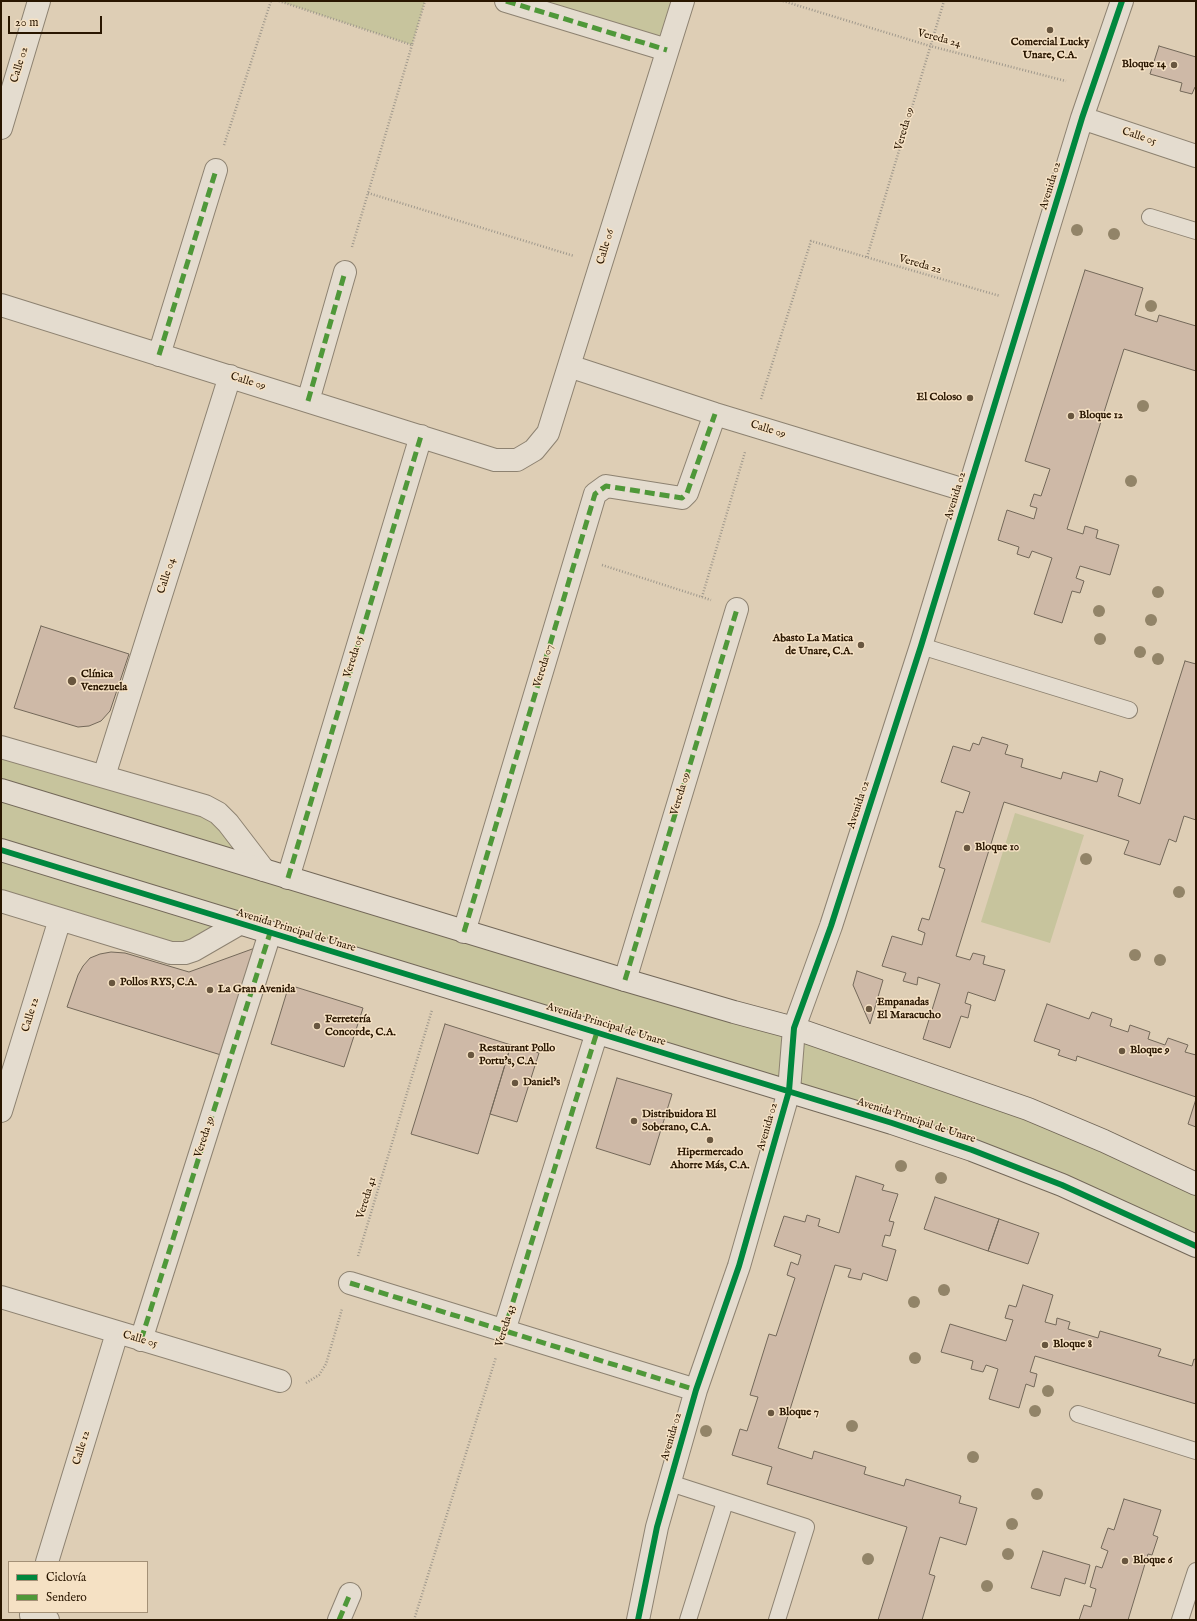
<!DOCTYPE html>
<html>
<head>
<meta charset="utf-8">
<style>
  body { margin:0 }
  #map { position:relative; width:1197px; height:1621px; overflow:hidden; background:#deceb5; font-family:"IM FELL English",serif }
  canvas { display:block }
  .frame { position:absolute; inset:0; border:2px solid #291600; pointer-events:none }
  .legend { position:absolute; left:8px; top:1561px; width:140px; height:52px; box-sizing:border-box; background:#f5e1c4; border:1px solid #a39076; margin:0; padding:5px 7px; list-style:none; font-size:12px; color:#291600 }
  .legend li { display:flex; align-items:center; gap:8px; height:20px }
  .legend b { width:20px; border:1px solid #a39076 }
  .scale { position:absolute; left:8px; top:16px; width:94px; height:18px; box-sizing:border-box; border:2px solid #291600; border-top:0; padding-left:5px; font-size:12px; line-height:14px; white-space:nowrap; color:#291600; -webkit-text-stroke:3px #f5e1c4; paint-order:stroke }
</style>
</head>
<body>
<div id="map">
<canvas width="1197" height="1621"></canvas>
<div class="frame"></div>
<ul class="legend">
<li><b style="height:5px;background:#00873e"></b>Ciclovía</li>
<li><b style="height:5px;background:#4f9839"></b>Sendero</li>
</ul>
<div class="scale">20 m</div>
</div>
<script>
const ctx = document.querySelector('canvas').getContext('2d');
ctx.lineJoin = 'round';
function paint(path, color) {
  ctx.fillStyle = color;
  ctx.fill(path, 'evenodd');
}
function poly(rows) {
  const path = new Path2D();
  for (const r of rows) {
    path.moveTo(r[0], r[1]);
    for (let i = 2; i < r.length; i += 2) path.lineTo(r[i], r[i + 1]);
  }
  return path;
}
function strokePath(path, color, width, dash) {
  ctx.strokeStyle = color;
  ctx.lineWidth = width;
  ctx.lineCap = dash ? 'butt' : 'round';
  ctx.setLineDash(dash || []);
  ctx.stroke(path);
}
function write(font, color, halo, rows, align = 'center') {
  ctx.font = font + ' "IM FELL English",serif';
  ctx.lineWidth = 3;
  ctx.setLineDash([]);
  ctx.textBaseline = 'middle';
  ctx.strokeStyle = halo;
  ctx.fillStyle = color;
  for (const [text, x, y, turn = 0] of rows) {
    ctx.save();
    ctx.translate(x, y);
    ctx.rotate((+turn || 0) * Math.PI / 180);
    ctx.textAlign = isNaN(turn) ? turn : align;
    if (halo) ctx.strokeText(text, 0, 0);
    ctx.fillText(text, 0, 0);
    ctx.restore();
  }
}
paint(poly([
  [279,1,425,1,412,45],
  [506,1,683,1,667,50],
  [1,747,205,806,264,870,794,1028,1196,1184,1196,1246,1062,1185,239,924,194,950,1,901],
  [1015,813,1084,835,1050,943,981,922]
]), '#c7c49d');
const building = poly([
  [1159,46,1196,57,1196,87,1195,87,1192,94,1180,91,1182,83,1150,74,1159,46],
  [1085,270,1143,288,1135,315,1157,322,1159,315,1196,326,1196,371,1124,349,1067,529,1083,534,1085,526,1098,530,1096,538,1119,545,1110,575,1080,566,1076,578,1084,581,1080,593,1072,591,1062,623,1034,614,1052,558,1032,551,1029,558,1017,554,1019,547,998,540,1007,510,1034,519,1037,508,1030,506,1034,494,1041,496,1050,469,1025,461,1085,270],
  [41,626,129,654,110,711,101,721,89,726,78,727,14,708,41,626],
  [1185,661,1196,664,1196,820,1184,816,1176,842,1169,839,1160,865,1124,854,1129,841,1004,802,956,956,970,960,973,953,985,956,983,964,1005,970,995,1001,968,992,965,1003,971,1005,968,1018,961,1016,950,1048,923,1039,940,984,918,977,917,985,903,981,906,973,882,966,892,936,922,945,925,933,918,930,922,918,929,920,945,869,939,867,956,811,963,813,970,792,941,782,953,746,970,751,973,743,979,745,982,737,1008,745,1005,754,1023,759,1021,767,1061,779,1063,772,1097,782,1100,771,1123,779,1118,796,1140,804,1185,661],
  [255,948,221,1055,67,1007,78,975,83,966,90,958,100,954,111,952,125,953,189,972,255,948],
  [857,971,883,980,870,1024,853,985,857,971],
  [289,985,363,1008,344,1067,271,1044,289,985],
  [1047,1004,1089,1019,1092,1012,1112,1019,1110,1026,1128,1032,1130,1025,1150,1032,1148,1039,1165,1045,1168,1038,1188,1045,1185,1052,1196,1055,1196,1097,1077,1056,1076,1061,1058,1055,1060,1050,1034,1041,1047,1004],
  [445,1024,511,1045,478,1154,411,1134,445,1024],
  [511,1045,539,1053,517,1122,490,1114,511,1045],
  [617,1078,672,1094,650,1165,596,1148,617,1078],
  [1196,1099,1196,1127,1188,1124,1196,1099],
  [856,1176,884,1185,882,1190,898,1194,889,1221,894,1222,890,1236,885,1235,882,1246,896,1250,887,1281,863,1273,861,1280,848,1277,851,1269,835,1265,778,1448,812,1459,814,1451,866,1467,864,1474,904,1486,906,1479,961,1496,959,1503,977,1508,966,1545,940,1537,929,1574,935,1576,922,1620,878,1620,907,1527,767,1484,772,1467,732,1455,740,1429,747,1431,758,1397,750,1395,769,1334,776,1336,795,1278,787,1275,791,1262,798,1265,801,1255,774,1246,784,1216,805,1222,807,1215,820,1219,818,1226,839,1233,856,1176],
  [935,1197,999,1219,988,1251,924,1229,935,1197],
  [999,1219,1039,1233,1028,1264,988,1251,999,1219],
  [1023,1285,1053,1295,1045,1322,1056,1325,1057,1318,1070,1322,1068,1329,1098,1338,1100,1331,1161,1349,1158,1356,1192,1366,1194,1359,1196,1360,1196,1404,1035,1356,1030,1372,1037,1374,1034,1387,1026,1384,1019,1408,989,1399,998,1369,986,1365,983,1372,971,1369,973,1361,941,1352,950,1324,1006,1341,1013,1320,1005,1318,1009,1305,1016,1307,1023,1285],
  [1124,1499,1161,1510,1153,1535,1158,1537,1152,1555,1148,1554,1128,1620,1079,1620,1084,1605,1091,1607,1096,1589,1090,1587,1096,1566,1102,1568,1108,1551,1101,1548,1108,1528,1114,1530,1124,1499],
  [1043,1551,1090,1565,1085,1584,1065,1578,1060,1596,1031,1588,1043,1551]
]);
paint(building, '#ceb9a7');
strokePath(building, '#736859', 1);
const lane = poly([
  [1150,217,1196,231],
  [921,646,1129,710],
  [1078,1414,1196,1451],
  [670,1483,806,1527,777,1620],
  [688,1620,725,1502],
  [1180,1620,1196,1571]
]);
const street = poly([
  [506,1,667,50],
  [1082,118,1196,156],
  [1,128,39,1],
  [1,305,495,460,517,460,534,450,548,433,683,1],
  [159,355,216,170],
  [569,366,715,414,968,491],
  [308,401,345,272],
  [1,747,205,806,218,813,228,823,264,870],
  [104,776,230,376],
  [288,878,421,436],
  [1,901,171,953,185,953,194,950,239,924],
  [464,932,595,494,606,486,682,498,687,493,715,414],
  [625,980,737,609],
  [1,1111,60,919],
  [350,1283,696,1390],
  [1,1297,280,1381],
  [504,1331,597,1032],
  [141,1340,270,933],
  [47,1562,117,1333],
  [31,1615,48,1620],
  [339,1620,350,1594],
  [638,1620,657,1527,696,1390,739,1266,789,1091,794,1028,831,926,921,646,1082,118,1122,1]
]);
const secondary = poly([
  [1,790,625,980,734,1012,794,1028,1028,1109,1104,1141,1196,1184],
  [1,850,892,1123,972,1150,1062,1185,1196,1246]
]);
strokePath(lane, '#8d8271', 18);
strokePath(street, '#8d8271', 24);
strokePath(secondary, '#736859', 24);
strokePath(poly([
  [279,1,412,45,425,1],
  [783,1,930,46,1066,81],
  [224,145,271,1],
  [368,193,574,256],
  [352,247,412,45],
  [867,257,944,1],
  [761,399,811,241,1000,296],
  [602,565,711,600],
  [702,597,745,452],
  [358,1256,432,1010],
  [306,1383,319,1375,326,1364,342,1309],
  [414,1620,496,1357]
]), '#9f988c', 2.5, [1, 2]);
strokePath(lane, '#e4dccf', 16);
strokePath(street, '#e4dccf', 22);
strokePath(secondary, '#e4dccf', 22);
strokePath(poly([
  [506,1,667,50],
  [159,355,216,170],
  [308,401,345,272],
  [288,878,421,436],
  [464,932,595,494,606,486,682,498,687,493,715,414],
  [625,980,737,609],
  [350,1283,696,1390],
  [504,1331,597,1032],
  [141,1340,270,933],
  [339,1620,350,1594]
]), '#4f9839', 5, [10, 5]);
strokePath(poly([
  [1,850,892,1123,972,1150,1062,1185,1196,1246],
  [638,1620,657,1527,696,1390,739,1266,789,1091,794,1028,831,926,921,646,1082,118,1122,1]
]), '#00873e', 6);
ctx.fillStyle = '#928468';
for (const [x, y] of [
  [1077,230],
  [1114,234],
  [1151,306],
  [1143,406],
  [1131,481],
  [1158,592],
  [1099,611],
  [1151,620],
  [1100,639],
  [1140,652],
  [1158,659],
  [1086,859],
  [1179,892],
  [1135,955],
  [1160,960],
  [901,1166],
  [941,1178],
  [944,1290],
  [914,1302],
  [915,1358],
  [1048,1391],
  [1035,1411],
  [852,1426],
  [706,1431],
  [973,1457],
  [1037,1494],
  [1012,1524],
  [1008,1554],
  [868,1559],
  [987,1586]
]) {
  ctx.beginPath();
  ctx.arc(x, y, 6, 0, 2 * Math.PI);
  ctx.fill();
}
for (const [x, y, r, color] of [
  [1050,30,4,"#68563f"],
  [1174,65,4,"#68563f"],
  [970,398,4,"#68563f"],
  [1071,416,4,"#68563f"],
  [861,645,4,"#68563f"],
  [72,681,5,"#68563f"],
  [967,848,4,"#68563f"],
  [112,983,4,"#68563f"],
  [210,990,4,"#68563f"],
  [869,1009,4,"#68563f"],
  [317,1026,4,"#68563f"],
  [1122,1051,4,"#68563f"],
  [471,1055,4,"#68563f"],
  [515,1083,4,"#68563f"],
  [634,1121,4,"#68563f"],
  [710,1140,4,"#68563f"],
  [1045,1345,4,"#68563f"],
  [771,1413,4,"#68563f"],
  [1125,1561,4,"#68563f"]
]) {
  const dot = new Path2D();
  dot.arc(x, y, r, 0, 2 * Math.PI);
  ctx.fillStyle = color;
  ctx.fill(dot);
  strokePath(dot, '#f5e1c4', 1.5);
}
write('11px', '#291600', '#f5e1c4', [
  ["Vereda 24",939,39,15],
  ["Calle 02",20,65,-73],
  ["Vereda 09",905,129,-74],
  ["Calle 05",1139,137,18],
  ["Avenida 02",1051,186,-73],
  ["Calle 06",606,247,-73],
  ["Vereda 22",920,265,16],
  ["Calle 09",248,382,17],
  ["Calle 09",768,430,17],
  ["Avenida 02",956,496,-73],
  ["Calle 04",167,576,-72],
  ["Vereda 05",354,657,-73],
  ["Vereda 07",544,666,-73],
  ["Vereda 09",681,794,-73],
  ["Avenida 02",859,805,-72],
  ["Avenida Principal de Unare",296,931,17],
  ["Calle 12",31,1015,-73],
  ["Avenida Principal de Unare",606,1025,17],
  ["Avenida Principal de Unare",916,1121,18],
  ["Avenida 02",768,1127,-74],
  ["Vereda 39",205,1137,-72],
  ["Vereda 41",367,1198,-73],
  ["Vereda 43",506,1326,-73],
  ["Calle 05",140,1340,16],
  ["Avenida 02",672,1437,-74],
  ["Calle 12",82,1448,-73]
]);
write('bold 11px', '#291600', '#f5e1c4', [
  ["Comercial Lucky",1050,43,"center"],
  ["Unare, C.A.",1050,56,"center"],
  ["Bloque 14",1166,65,"right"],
  ["El Coloso",962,398,"right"],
  ["Bloque 12",1079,416],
  ["Abasto La Matica",853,639,"right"],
  ["de Unare, C.A.",853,652,"right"],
  ["Clínica",81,675],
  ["Venezuela",81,688],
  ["Bloque 10",975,848],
  ["Pollos RYS, C.A.",120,983],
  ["La Gran Avenida",218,990],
  ["Empanadas",877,1003],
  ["El Maracucho",877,1016],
  ["Ferretería",325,1020],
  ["Concorde, C.A.",325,1033],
  ["Restaurant Pollo",479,1049],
  ["Portu's, C.A.",479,1062],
  ["Bloque 9",1130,1051],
  ["Daniel's",523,1083],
  ["Distribuidora El",642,1115],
  ["Soberano, C.A.",642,1128],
  ["Hipermercado",710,1153,"center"],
  ["Ahorre Más, C.A.",710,1166,"center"],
  ["Bloque 8",1053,1345],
  ["Bloque 7",779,1413],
  ["Bloque 6",1133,1561]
], 'left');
</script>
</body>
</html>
